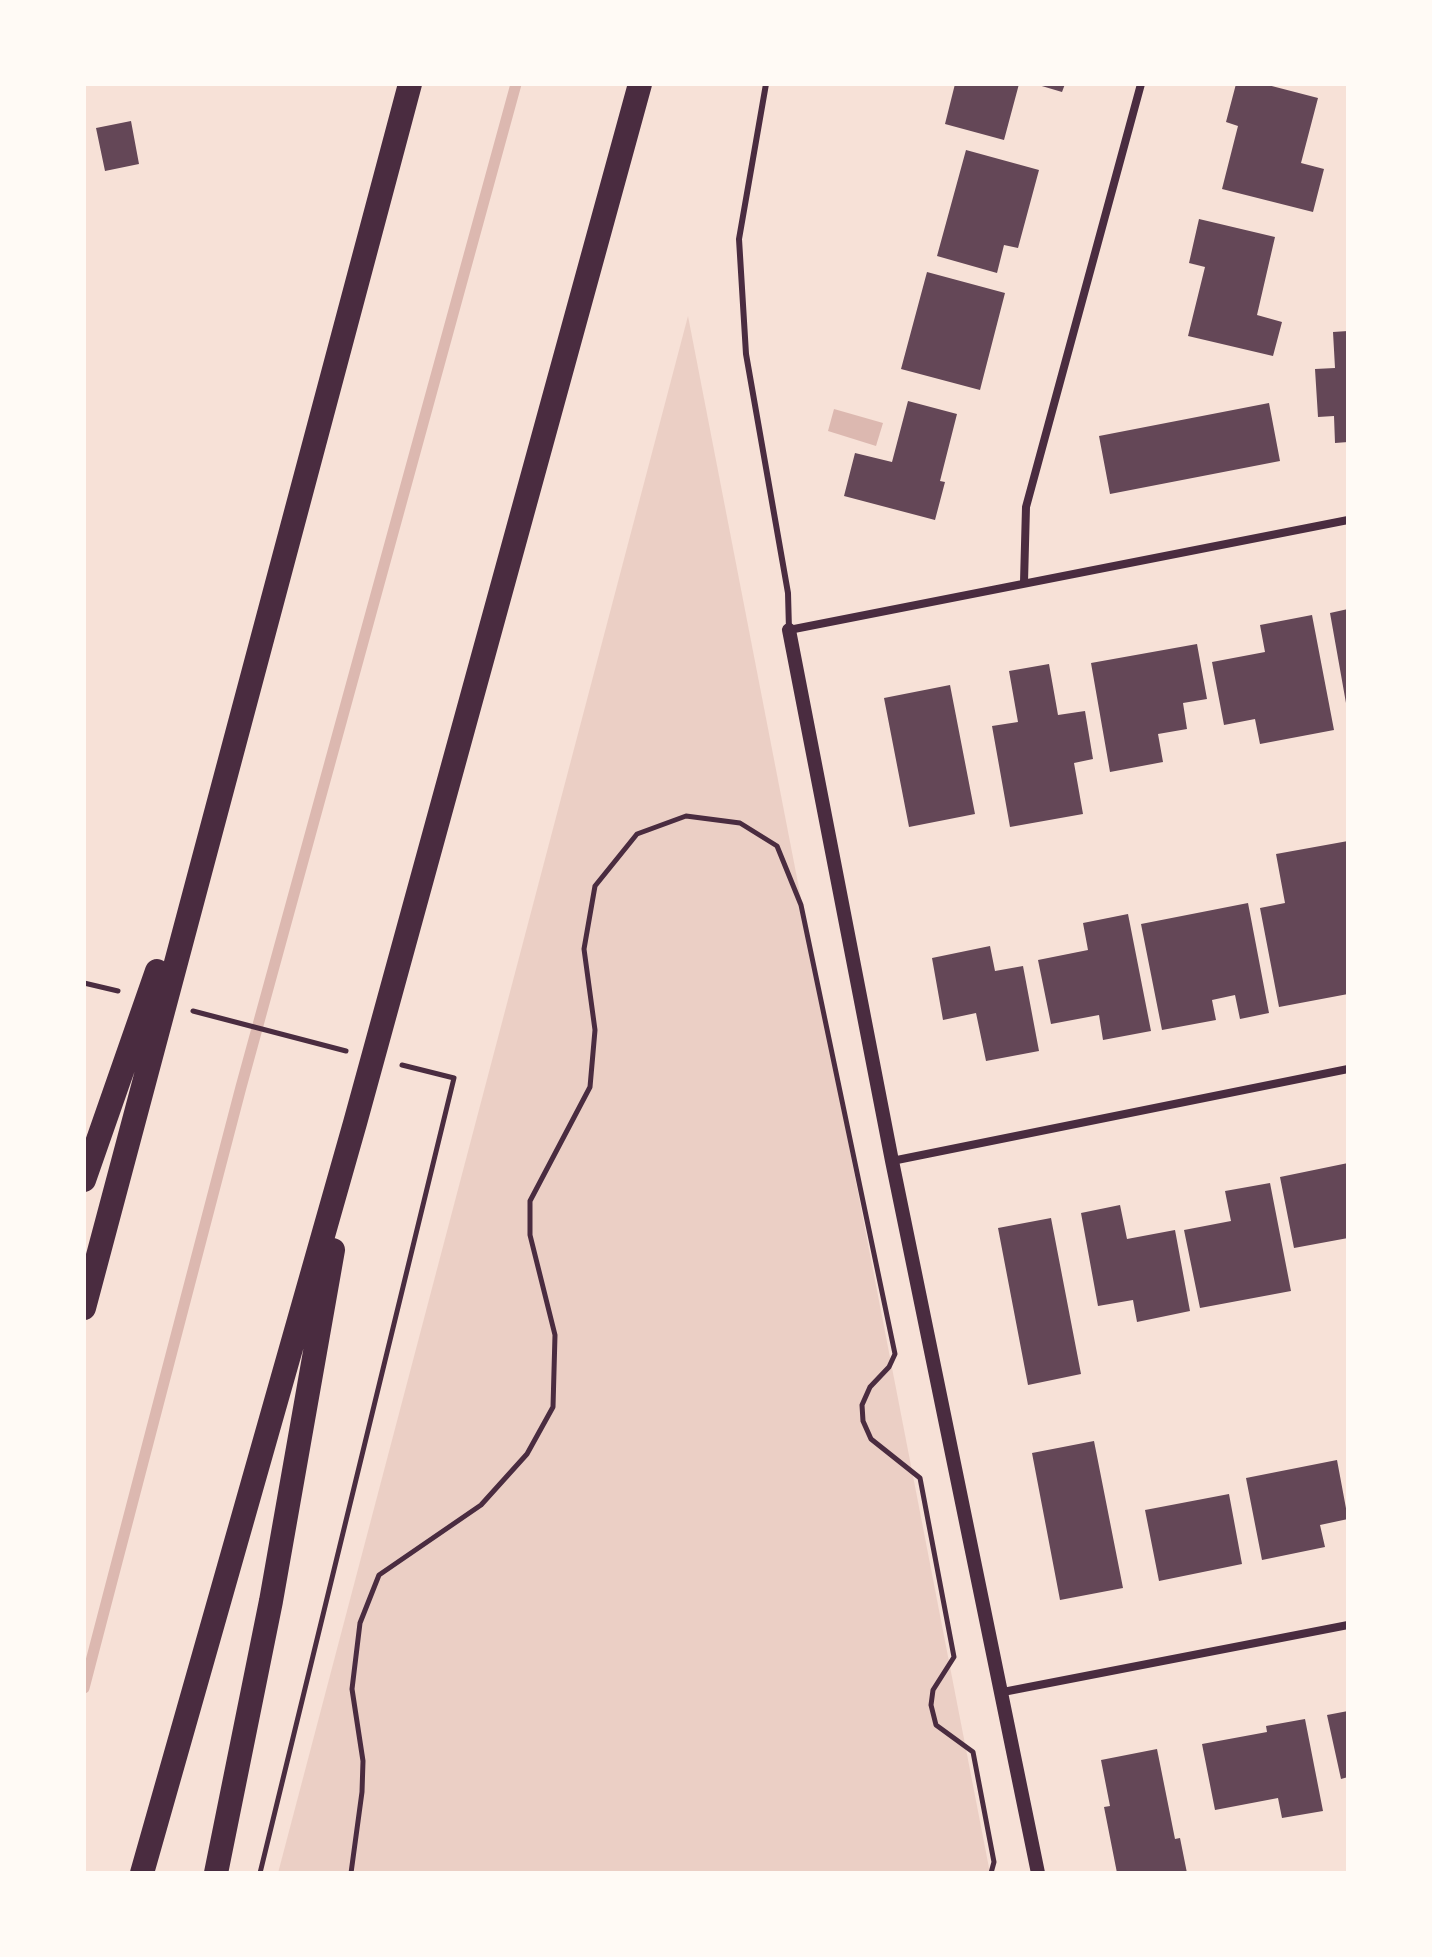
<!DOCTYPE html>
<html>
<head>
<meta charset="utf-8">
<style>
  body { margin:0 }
  #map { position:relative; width:1432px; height:1957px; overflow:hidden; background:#f7e1d7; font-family:Lato,sans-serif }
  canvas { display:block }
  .frame { position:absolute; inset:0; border:86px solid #fffaf5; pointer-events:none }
</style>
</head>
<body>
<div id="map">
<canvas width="1432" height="1957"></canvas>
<div class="frame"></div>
</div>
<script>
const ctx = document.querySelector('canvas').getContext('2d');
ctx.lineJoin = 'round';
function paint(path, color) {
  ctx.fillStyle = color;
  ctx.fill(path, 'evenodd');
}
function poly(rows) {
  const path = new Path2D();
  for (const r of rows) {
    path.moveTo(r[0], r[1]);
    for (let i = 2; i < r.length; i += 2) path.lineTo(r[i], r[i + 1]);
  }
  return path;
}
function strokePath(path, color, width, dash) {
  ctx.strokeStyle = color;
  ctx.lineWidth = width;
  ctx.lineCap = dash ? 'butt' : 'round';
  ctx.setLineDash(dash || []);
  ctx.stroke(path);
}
paint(poly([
  [688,316,990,1873,278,1873]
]), '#ebcfc5');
paint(poly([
  [834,409,883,423,876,446,828,431]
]), '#dcb8b0');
strokePath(poly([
  [84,1688,241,1087,516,84]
]), '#dcb8b0', 11);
paint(poly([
  [955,84,1019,84,1004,140,945,124],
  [1035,84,1065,84,1062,92],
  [1236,84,1264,84,1318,98,1301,163,1324,169,1313,212,1222,189,1238,126,1226,122],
  [131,121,139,164,105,171,96,128],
  [966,150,1039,170,1018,248,1004,245,997,273,937,256],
  [1199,219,1275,237,1257,315,1282,322,1273,356,1188,336,1205,267,1189,263],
  [927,272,1005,293,980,390,901,369],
  [1348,331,1348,442,1335,443,1334,416,1318,417,1315,369,1335,368,1333,332],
  [908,401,957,414,940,481,945,482,935,520,844,496,855,453,892,462],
  [1269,403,1280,461,1110,494,1099,436],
  [1348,609,1348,703,1346,703,1330,613],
  [1312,615,1334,730,1260,744,1255,719,1224,725,1212,662,1265,652,1260,625],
  [1197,644,1207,699,1183,703,1187,729,1158,734,1163,762,1110,772,1091,663],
  [1049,664,1058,715,1085,711,1093,759,1074,763,1083,814,1010,827,992,726,1018,722,1009,671],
  [950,685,975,814,909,827,884,698],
  [1348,841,1348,994,1279,1007,1260,908,1285,903,1276,854],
  [1248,903,1269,1013,1240,1019,1235,995,1212,1000,1216,1020,1162,1030,1141,924],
  [1128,914,1151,1031,1103,1040,1099,1015,1051,1024,1038,960,1088,950,1083,923],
  [990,946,995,971,1023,966,1039,1051,986,1061,976,1013,943,1020,932,958],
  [1348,1163,1348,1238,1294,1248,1280,1177],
  [1270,1183,1291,1291,1200,1308,1184,1230,1231,1221,1225,1191],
  [1120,1205,1127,1239,1175,1230,1190,1311,1137,1322,1133,1300,1098,1306,1081,1213],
  [1051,1218,1081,1374,1028,1385,998,1228],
  [1094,1441,1123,1588,1060,1600,1032,1453],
  [1337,1460,1348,1519,1320,1525,1325,1547,1262,1560,1246,1478],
  [1229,1494,1242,1564,1159,1581,1145,1510],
  [1348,1711,1348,1777,1341,1779,1327,1715],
  [1305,1719,1323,1811,1282,1818,1278,1798,1215,1810,1202,1744,1267,1732,1266,1726],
  [1157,1749,1175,1839,1180,1838,1187,1873,1117,1873,1104,1807,1110,1806,1101,1760]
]), '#644757');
strokePath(poly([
  [84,983,118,991],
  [193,1011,346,1051],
  [260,1873,454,1078,402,1065],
  [351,1873,362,1792,363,1761,352,1689,360,1623,379,1575,481,1505,527,1454,553,1407,555,1335,530,1235,530,1201,590,1087,595,1030,584,949,595,886,637,834,686,816,740,823,777,846,801,905,895,1354,889,1367,870,1387,862,1405,863,1421,871,1439,920,1478,954,1657,933,1690,931,1705,936,1725,973,1752,994,1862,991,1873]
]), '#4a2c40', 5);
strokePath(poly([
  [766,84,739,239,746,354,788,593,789,630]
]), '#4a2c40', 6);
strokePath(poly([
  [1024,582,1026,507,1141,84],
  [789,630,1348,520],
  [892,1161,1348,1069],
  [1003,1692,1348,1625]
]), '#4a2c40', 8);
strokePath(poly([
  [789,630,892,1161,1038,1873]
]), '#4a2c40', 14);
strokePath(poly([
  [84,1180,157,971],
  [84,1308,410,84],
  [142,1873,355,1123,640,84],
  [216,1873,271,1601,333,1250]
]), '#4a2c40', 24);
</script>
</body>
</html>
